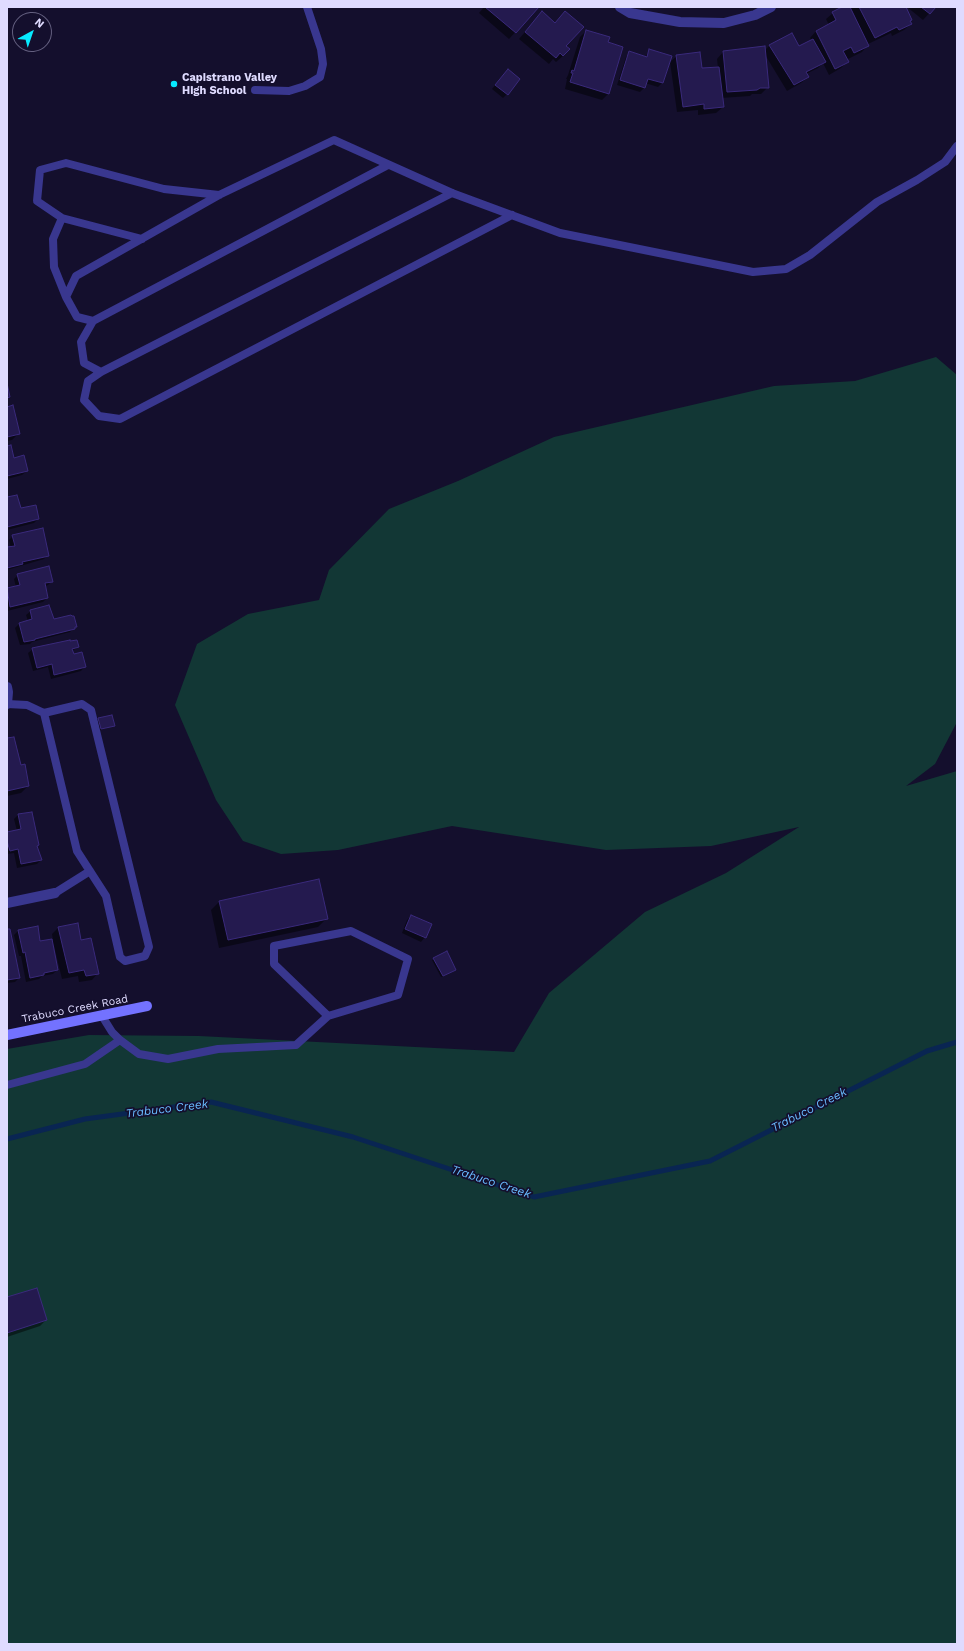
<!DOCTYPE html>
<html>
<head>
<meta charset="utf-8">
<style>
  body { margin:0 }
  #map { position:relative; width:964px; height:1651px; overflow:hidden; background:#140f2d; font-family:"Work Sans",sans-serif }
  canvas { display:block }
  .frame { position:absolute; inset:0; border:8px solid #dfdbff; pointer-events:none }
  .north { position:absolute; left:12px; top:12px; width:40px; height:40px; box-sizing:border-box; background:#140f2d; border:1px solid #656181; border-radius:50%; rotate:40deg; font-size:11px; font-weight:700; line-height:16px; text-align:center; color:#dfdbff }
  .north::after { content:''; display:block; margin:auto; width:14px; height:18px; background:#07eaff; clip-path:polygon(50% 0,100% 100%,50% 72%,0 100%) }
</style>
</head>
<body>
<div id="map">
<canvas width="964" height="1651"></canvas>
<div class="frame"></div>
<div class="north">N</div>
</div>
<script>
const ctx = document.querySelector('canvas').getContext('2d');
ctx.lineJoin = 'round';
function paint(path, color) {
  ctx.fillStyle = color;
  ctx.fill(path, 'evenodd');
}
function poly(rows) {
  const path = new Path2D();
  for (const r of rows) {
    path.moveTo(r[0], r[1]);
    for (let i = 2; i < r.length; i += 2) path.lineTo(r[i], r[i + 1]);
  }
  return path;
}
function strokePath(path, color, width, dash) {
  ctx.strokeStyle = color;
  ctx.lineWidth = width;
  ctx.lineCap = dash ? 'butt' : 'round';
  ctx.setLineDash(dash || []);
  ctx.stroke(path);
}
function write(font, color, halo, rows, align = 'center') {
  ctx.font = font + ' "Work Sans",sans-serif';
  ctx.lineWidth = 3.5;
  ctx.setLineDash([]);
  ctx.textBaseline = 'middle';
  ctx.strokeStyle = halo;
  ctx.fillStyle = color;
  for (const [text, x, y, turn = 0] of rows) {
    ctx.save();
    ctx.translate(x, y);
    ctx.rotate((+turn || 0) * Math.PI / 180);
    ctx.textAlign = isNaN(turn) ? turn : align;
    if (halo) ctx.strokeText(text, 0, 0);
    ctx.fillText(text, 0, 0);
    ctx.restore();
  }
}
paint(poly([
  [936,357,957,375,957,722,935,764,906,786,957,771,957,1644,7,1644,7,1049,89,1035,199,1036,514,1052,549,993,645,912,726,873,799,827,711,846,606,850,452,826,338,850,281,854,243,841,216,800,175,705,197,644,248,614,319,600,329,570,389,509,458,481,554,437,774,386,855,381]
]), '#123735');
paint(poly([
  [484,7,538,7,509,39,479,13],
  [844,7,849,7,850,9,851,7,905,7,911,24,904,30,892,36,891,33,868,44,868,45,862,52,846,60,847,62,841,68,829,75,823,63,818,68,806,74,808,77,801,83,787,91,764,53,768,87,761,94,752,94,750,96,721,98,723,107,716,113,698,115,698,110,677,112,670,62,677,56,701,70,718,68,717,59,723,52,764,51,770,45,798,48,812,41,810,38,816,31,829,25,826,19,833,13],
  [907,7,935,7,923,20],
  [536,19,565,46,563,56,556,62,553,59,549,64,519,39],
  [586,31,607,43,608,94,602,100,565,89,567,79,566,79,568,75,580,37],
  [650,50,671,57,662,83,658,87,645,83,644,88,640,92,617,85,626,57,630,53,645,57],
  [504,74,507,94,503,98,492,89],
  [7,408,19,433,12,440,7,441],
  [7,447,14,459,27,471,22,475,7,479],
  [7,498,20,509,38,519,34,523,7,530],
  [13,536,48,555,44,559,7,570,7,548,11,548,9,540],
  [18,575,52,581,48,585,45,586,47,598,43,602,7,611,7,589,16,587,14,579],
  [31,611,53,620,76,626,70,632,32,642,30,644,20,645,15,628,19,624,28,621,26,615],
  [78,647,72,651,73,655,85,666,81,671,51,679,48,667,33,671,28,653,33,649],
  [98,719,114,726,99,730,97,720],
  [7,740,20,766,28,786,21,793,7,796],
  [31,813,38,845,37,847,41,860,37,864,17,868,14,853,7,854,7,833,17,831,14,819,18,815],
  [219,902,327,918,318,927,219,948,211,910],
  [411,916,425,937,421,942,402,933,407,920],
  [77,924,80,941,98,973,92,980,79,982,78,976,62,979,54,946,53,946,57,970,53,974,42,976,39,979,26,982,21,956,19,956,14,935,18,931,40,942,53,940,52,934,58,928],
  [7,930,19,978,15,982,7,983],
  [434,959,453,971,441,977,432,960],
  [7,1298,46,1320,40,1326,7,1337]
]), '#0007');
strokePath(poly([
  [7,1139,85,1119,211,1102,353,1137,534,1197,710,1161,927,1051,957,1042]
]), '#092552', 5);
const building = poly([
  [485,7,539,7,516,33,485,7],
  [842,7,850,7,869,46,854,53,851,47,843,51,849,62,835,69,816,31,836,20,832,12,842,7],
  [859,7,906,7,912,20,910,21,912,24,899,30,897,27,875,38,859,7],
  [921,7,936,7,930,14,921,7],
  [542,11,555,23,565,11,584,27,566,46,570,49,563,56,560,53,556,58,525,32,542,11],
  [586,30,610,37,608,42,623,47,609,94,570,82,573,73,571,73,572,70,574,71,586,30],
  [792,33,799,46,813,39,826,62,806,72,809,77,794,85,769,45,792,33],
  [765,46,769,88,760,88,757,90,727,92,723,51,765,46],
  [649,49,672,56,663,83,648,79,645,88,620,80,629,51,647,57,649,49],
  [700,52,702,68,719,67,724,107,704,109,704,104,683,107,676,55,700,52],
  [508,69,520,79,508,95,495,85,508,69],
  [7,383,10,397,7,398,7,383],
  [13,405,20,434,7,437,7,407,13,405],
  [11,445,14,458,24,455,28,471,7,476,7,446,11,445],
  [17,495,21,508,36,505,39,519,7,527,7,497,17,495],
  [43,528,49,556,22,562,23,564,7,568,7,547,15,546,12,535,43,528],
  [49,566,53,582,45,583,48,598,10,607,7,588,20,585,17,574,49,566],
  [49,605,54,619,71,615,72,616,74,616,77,627,75,627,75,629,35,639,35,640,24,642,19,623,32,619,30,610,49,605],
  [70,640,70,641,77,640,79,647,72,649,74,654,82,652,86,667,54,675,52,664,37,668,32,648,70,640],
  [112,715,115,726,101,729,98,718,112,715],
  [14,737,21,765,25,764,29,786,7,791,7,738,14,737],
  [32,812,39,845,37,846,42,860,21,864,18,849,10,851,7,841,7,832,21,829,18,814,32,812],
  [319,879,328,919,228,940,219,901,319,879],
  [411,915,432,924,426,938,405,929,411,915],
  [78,923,81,940,91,938,99,974,86,976,84,970,69,973,58,927,78,923],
  [38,926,40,941,52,939,58,970,44,973,44,975,30,978,25,952,23,953,18,930,38,926],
  [7,929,10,929,20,978,7,980,7,929],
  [447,951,456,970,443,976,433,958,447,951],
  [37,1288,47,1320,7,1333,7,1297,37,1288]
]);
paint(building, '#241a4f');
strokePath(building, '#3a2a7c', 1);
strokePath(poly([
  [255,90,289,91,305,86,320,77,323,64,321,49,307,7],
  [452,193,101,372,88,381,84,400,99,416,120,419,512,215],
  [62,218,53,239,54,267,66,297],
  [142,239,62,218,37,201,40,170,66,163,164,189,219,195],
  [93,321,77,317,66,297,76,276,219,195,334,140,452,193,560,233,753,272,786,269,810,255,877,202,917,180,945,162,957,146],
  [101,372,84,363,81,342,93,321,388,165],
  [7,704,27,705,44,713,82,704,91,710,149,947,145,956,125,961,120,957,106,896,77,851,44,713],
  [55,893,90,871],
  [102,1016,112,1032,120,1040,139,1054,168,1059,218,1049,296,1045,328,1016,398,995,408,959,351,931,274,946,274,964,328,1016],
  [7,1085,85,1064,120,1040]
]), '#39378f', 8);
strokePath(poly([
  [620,7,630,13,680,22,724,23,755,15,771,7],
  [7,687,8,692,7,704],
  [7,903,55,893]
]), '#39378f', 10);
strokePath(poly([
  [7,1035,147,1006]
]), '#7372ff', 10);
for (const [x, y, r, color] of [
  [174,84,4,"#07eaff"]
]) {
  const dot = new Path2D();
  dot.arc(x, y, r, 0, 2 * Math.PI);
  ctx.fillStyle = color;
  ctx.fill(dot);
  strokePath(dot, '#140f2d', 1.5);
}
write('bold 11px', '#dfdbff', '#140f2d', [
  ["Capistrano Valley",182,78],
  ["High School",182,91]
], 'left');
write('11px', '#dfdbff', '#140f2d', [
  ["Trabuco Creek Road",75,1009,-11]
]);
write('italic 12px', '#69bcff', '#140f2d', [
  ["Trabuco Creek",167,1109,-7],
  ["Trabuco Creek",809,1110,-27],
  ["Trabuco Creek",491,1182,18]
]);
</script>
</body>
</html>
